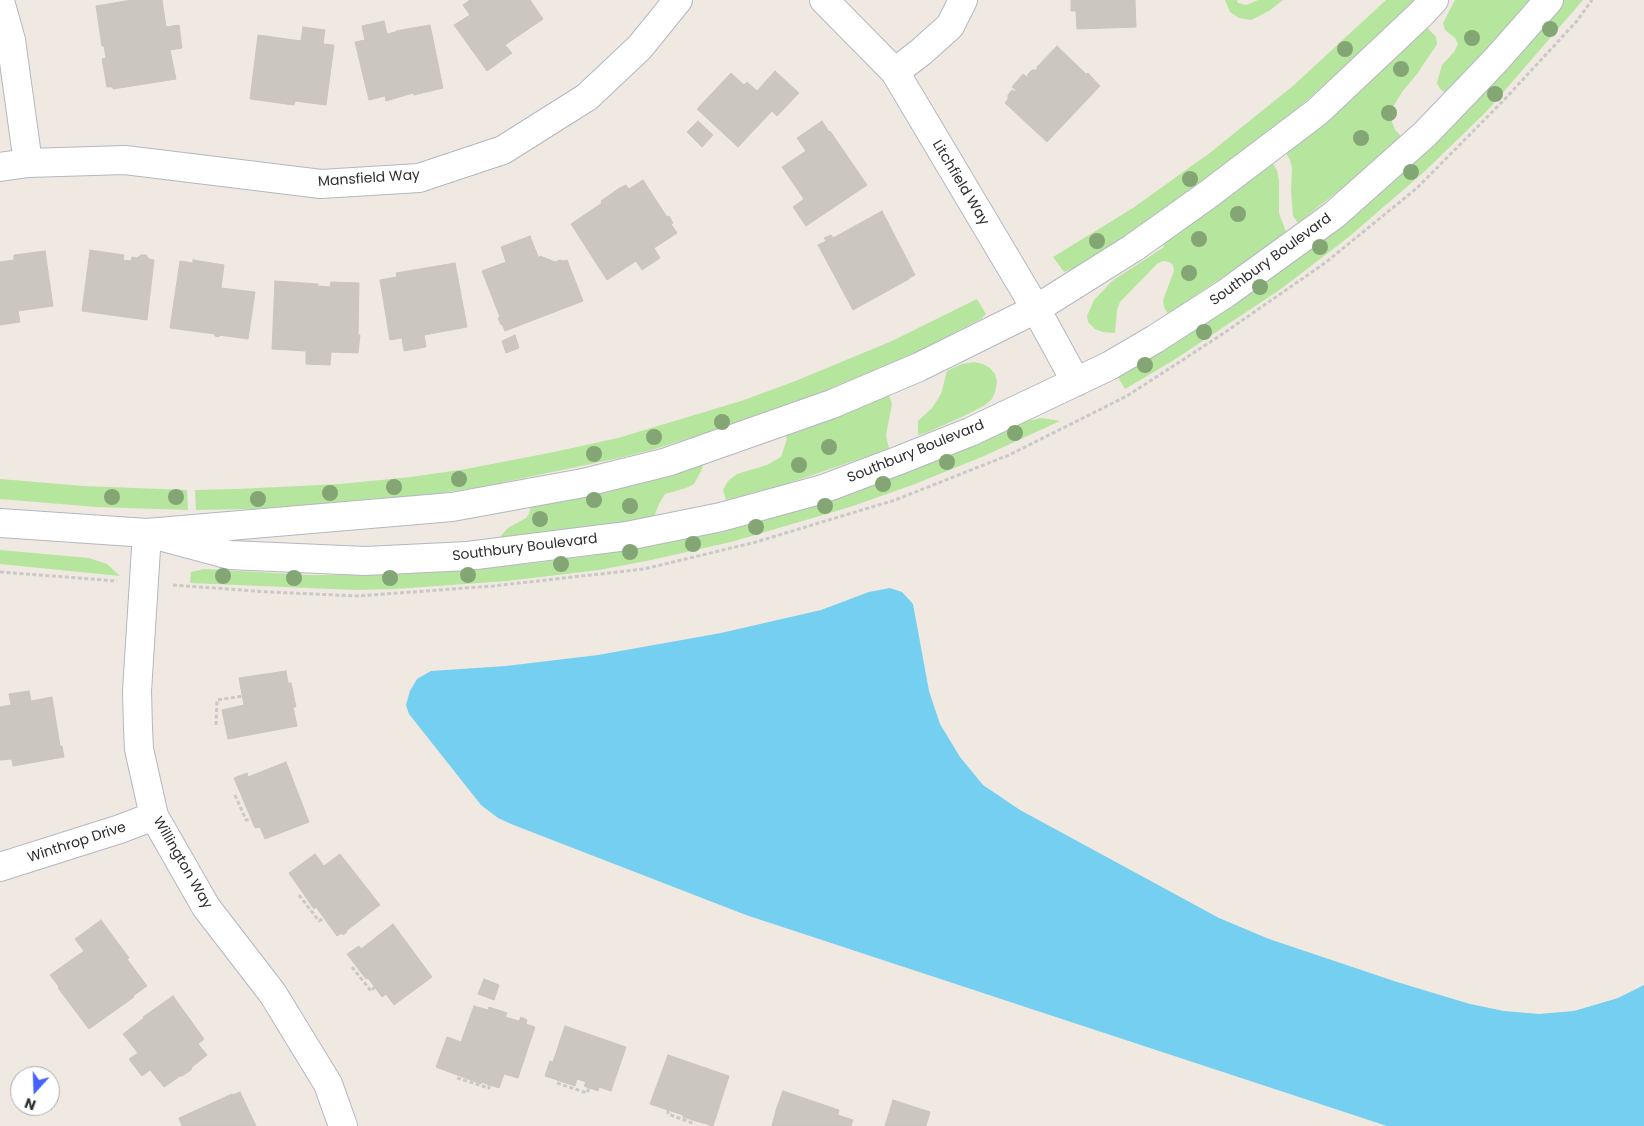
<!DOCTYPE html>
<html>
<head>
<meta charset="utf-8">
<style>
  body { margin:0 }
  #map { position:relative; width:1644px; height:1126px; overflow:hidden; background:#efe9e1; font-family:Poppins,sans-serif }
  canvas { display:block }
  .north { position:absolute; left:10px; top:1066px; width:50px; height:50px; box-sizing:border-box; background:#fff; border:1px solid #ababab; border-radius:50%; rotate:200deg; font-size:14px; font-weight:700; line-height:20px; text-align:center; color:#2e2e2e }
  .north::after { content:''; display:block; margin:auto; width:18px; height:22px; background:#4264fb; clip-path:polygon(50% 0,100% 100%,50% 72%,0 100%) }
</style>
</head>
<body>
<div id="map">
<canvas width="1644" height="1126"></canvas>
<div class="north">N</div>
</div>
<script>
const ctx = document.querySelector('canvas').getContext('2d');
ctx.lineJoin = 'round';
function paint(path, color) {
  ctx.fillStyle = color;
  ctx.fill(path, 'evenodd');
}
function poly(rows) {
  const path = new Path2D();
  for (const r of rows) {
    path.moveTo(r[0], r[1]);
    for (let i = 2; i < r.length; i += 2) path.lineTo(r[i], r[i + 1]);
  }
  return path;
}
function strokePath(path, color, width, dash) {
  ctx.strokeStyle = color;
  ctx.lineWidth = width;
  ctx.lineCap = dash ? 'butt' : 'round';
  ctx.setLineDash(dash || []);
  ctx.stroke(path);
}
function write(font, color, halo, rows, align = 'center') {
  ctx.font = font + ' Poppins,sans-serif';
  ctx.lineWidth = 4.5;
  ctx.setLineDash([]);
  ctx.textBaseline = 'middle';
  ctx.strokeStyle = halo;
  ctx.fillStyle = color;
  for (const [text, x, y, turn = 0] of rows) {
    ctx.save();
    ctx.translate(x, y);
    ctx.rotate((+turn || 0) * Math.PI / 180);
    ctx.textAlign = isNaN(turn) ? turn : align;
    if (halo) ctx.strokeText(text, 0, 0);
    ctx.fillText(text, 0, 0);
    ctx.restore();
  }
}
paint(poly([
  [1225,0,1237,0,1238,3,1246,5,1258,0,1283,0,1269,11,1251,20,1239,18,1230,12],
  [1386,0,1414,0,1341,71,1265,136,1211,178,1121,240,1080,266,1064,272,1053,257,1133,208,1211,152,1294,85],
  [1455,0,1530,0,1498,40,1446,93,1440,89,1437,83,1442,65,1454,52,1458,44,1455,38,1445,30,1443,23],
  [1564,0,1583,0,1487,111,1425,171,1350,236,1281,289,1174,360,1125,389,1118,377,1124,372,1431,146,1458,119,1509,66],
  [1426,26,1436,37,1437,44,1417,74,1402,92,1392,109,1392,122,1395,130,1402,137,1367,168,1298,223,1293,216,1291,191,1292,168,1290,160,1286,153,1356,93],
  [1273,164,1277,170,1279,181,1279,213,1286,232,1267,247,1168,314,1164,307,1163,300,1174,271,1173,265,1169,262,1163,261,1157,264,1120,302,1117,310,1115,333,1103,332,1095,329,1088,322,1087,316,1094,300,1112,281,1164,247,1163,244],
  [977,299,986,314,981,319,921,350,881,369,798,402,751,419,655,449,619,458,481,487,415,497,295,508,196,510,195,490,238,489,340,484,411,477,466,469,554,452,618,438,741,401,793,382,892,341],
  [974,362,983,364,990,368,995,374,997,382,995,392,992,399,985,405,964,416,928,432,918,435,918,421,932,408,941,394,947,371,962,364],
  [889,395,892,404,886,435,889,449,783,485,726,500,723,490,728,481,737,474,767,465,781,457,787,439,785,435],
  [1042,418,1060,421,984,456,915,484,850,507,731,542,651,560,599,570,507,581,395,589,355,590,190,583,191,572,204,569,310,575,363,575,458,570,535,563,595,555,655,544,848,493,930,463,1026,421],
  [704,463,701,471,694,484,686,488,665,494,659,504,654,517,597,527,497,540,508,528,526,518,529,514,531,505],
  [0,479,83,486,187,490,188,510,97,507,0,499],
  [0,550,89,558,107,564,120,576,0,564]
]), '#b6e59e');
paint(poly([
  [890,588,902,592,913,604,929,691,940,724,960,757,983,785,1020,810,1219,918,1269,939,1397,982,1470,1004,1504,1011,1539,1014,1574,1011,1618,998,1644,985,1644,1126,1387,1126,746,915,511,824,498,818,481,805,409,714,406,705,410,691,417,679,431,671,506,666,598,655,721,633,821,610,869,592]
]), '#75cff0');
const building = poly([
  [132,0,162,0,166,27,179,25,182,48,170,50,176,79,113,89,113,87,107,87,102,59,106,58,104,46,102,46,96,6,132,0],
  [470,0,530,0,543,19,505,45,512,53,487,71,454,25,470,15,463,5,470,0],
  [1071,0,1135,0,1136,27,1077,29,1076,11,1071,11,1071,0],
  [384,21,387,34,396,32,396,31,430,25,443,88,414,95,413,93,386,101,385,96,369,100,355,42,365,40,362,26,384,21],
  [303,27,325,30,323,44,334,45,326,105,295,101,294,105,250,99,258,35,301,41,303,27],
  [1057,46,1086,74,1088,73,1100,86,1047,142,1005,103,1008,99,1008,95,1012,90,1016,92,1016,90,1012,87,1023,74,1028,78,1028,74,1032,70,1037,70,1037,67,1057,46],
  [775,71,799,93,777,116,772,111,738,147,697,109,731,73,744,85,747,82,757,91,775,71],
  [698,121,713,135,702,147,687,132,698,121],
  [822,121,829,132,830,131,867,185,806,226,793,207,804,199,782,167,806,151,797,138,822,121],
  [643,180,667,217,669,216,673,223,671,224,677,233,654,248,660,258,642,270,636,261,607,280,571,224,602,203,601,201,618,189,626,185,629,189,643,180],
  [882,211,915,275,909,278,909,279,853,310,818,245,826,241,824,238,831,235,833,238,882,211],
  [530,236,539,259,540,256,555,262,560,260,564,261,567,260,583,301,505,331,502,324,501,325,498,318,500,317,482,271,506,262,501,247,530,236],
  [90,250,124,255,123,260,131,261,132,257,137,258,141,255,146,255,149,259,154,260,147,320,82,311,90,250],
  [45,251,53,306,18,311,20,322,0,325,0,262,14,260,14,255,45,251],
  [193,260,224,265,221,288,255,292,248,339,219,335,219,337,215,336,215,334,170,328,180,261,193,263,193,260],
  [455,263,467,327,424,335,426,347,404,351,402,338,390,340,380,280,397,277,396,273,455,263],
  [275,281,318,284,318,286,330,287,331,282,359,283,358,335,360,335,358,353,331,352,330,365,306,364,306,351,272,349,275,281],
  [515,335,519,348,506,353,502,341,515,335],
  [286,671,288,683,291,683,296,707,293,707,297,726,228,739,222,710,244,705,239,678,286,671],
  [29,691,31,701,52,697,60,746,62,746,64,757,13,766,12,759,0,760,0,707,11,705,9,694,29,691],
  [286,762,309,822,265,839,260,827,255,828,234,778,247,773,248,777,286,762],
  [315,854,324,866,340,854,380,905,346,931,347,932,343,935,342,933,337,936,316,907,314,909,289,873,315,854],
  [101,920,129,958,127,959,147,986,133,996,134,997,89,1029,58,988,59,987,50,975,84,951,75,939,101,920],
  [393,924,432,977,394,1005,386,994,382,997,368,978,366,979,347,954,359,946,361,949,393,924],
  [484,979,499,985,494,1000,478,994,484,979],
  [173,996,204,1039,198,1044,207,1055,192,1067,191,1070,182,1076,180,1076,164,1087,150,1070,142,1076,129,1059,138,1053,123,1034,144,1018,143,1017,173,996],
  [474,1006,488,1010,489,1007,507,1013,505,1017,519,1021,521,1017,527,1020,526,1024,535,1027,518,1078,504,1074,499,1088,481,1082,481,1084,436,1067,447,1037,461,1042,474,1006],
  [565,1026,626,1047,611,1091,599,1087,598,1091,584,1086,586,1082,577,1079,575,1086,545,1076,550,1061,553,1062,565,1026],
  [668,1055,729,1076,713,1126,696,1121,683,1117,683,1115,650,1104,668,1055],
  [783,1091,839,1110,838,1115,853,1120,851,1126,772,1126,777,1107,783,1091],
  [240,1092,256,1126,182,1126,179,1118,232,1094,233,1095,240,1092],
  [893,1100,930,1112,926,1126,885,1126,893,1100]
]);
paint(building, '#cbc7bf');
strokePath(building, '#cbc5ba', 1);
const street = poly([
  [824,0,895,72,1036,309,1076,382],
  [0,1,11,40,28,163],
  [895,72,921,52,950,26,963,0],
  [0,167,28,163,125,160,321,184,419,178,503,150,587,97,640,47,678,0],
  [0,523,147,533,452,507,583,483,667,462,832,404,919,367,1036,309,1133,248,1206,196,1317,112,1421,14,1434,0],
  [147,533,137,691,138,728,139,749,154,816,206,907,273,994,328,1084,343,1126],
  [163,537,230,555,365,561,468,556,627,536,721,517,823,489,897,461,970,432,1109,366,1155,339,1225,294,1334,215,1425,134,1496,60,1549,0],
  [0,867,120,829,154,816]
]);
strokePath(street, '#b4b7c1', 30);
strokePath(poly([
  [0,572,117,581],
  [173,585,269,592,358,596,493,586,644,569,756,542,895,500,1009,455,1127,396,1221,335,1325,263,1417,188,1503,101,1576,22,1592,0],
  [216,725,217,700,243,696],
  [235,795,246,820,252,819],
  [299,895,319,921,324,918],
  [352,967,371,991,375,987],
  [457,1078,489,1088,489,1085],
  [557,1083,587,1093,589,1088],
  [668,1110,668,1114,695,1124]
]), '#c9c9c9', 3, [4, 2.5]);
strokePath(street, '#fff', 28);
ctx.fillStyle = '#84a574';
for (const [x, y] of [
  [1550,29],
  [1472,38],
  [1345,49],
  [1401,69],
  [1495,94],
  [1389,113],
  [1361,138],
  [1411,172],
  [1190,179],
  [1238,214],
  [1199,239],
  [1097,241],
  [1320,247],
  [1189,273],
  [1260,287],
  [1204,332],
  [1145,365],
  [722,422],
  [1015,433],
  [654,437],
  [829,447],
  [594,454],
  [947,462],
  [799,465],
  [459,479],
  [883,484],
  [394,487],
  [330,493],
  [112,497],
  [176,497],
  [258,499],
  [594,500],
  [630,506],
  [825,506],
  [540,519],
  [756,527],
  [693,544],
  [630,552],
  [561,564],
  [468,575],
  [223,576],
  [294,578],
  [390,578]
]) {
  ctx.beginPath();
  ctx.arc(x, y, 8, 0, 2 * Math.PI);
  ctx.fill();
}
write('14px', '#2e2e2e', '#fff', [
  ["Mansfield Way",369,179,-4],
  ["Litchfield Way",960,183,59],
  ["Southbury Boulevard",1271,260,-36],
  ["Southbury Boulevard",916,452,-22],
  ["Southbury Boulevard",525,548,-7],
  ["Winthrop Drive",77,843,-18],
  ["Willington Way",182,863,60]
]);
</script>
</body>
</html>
